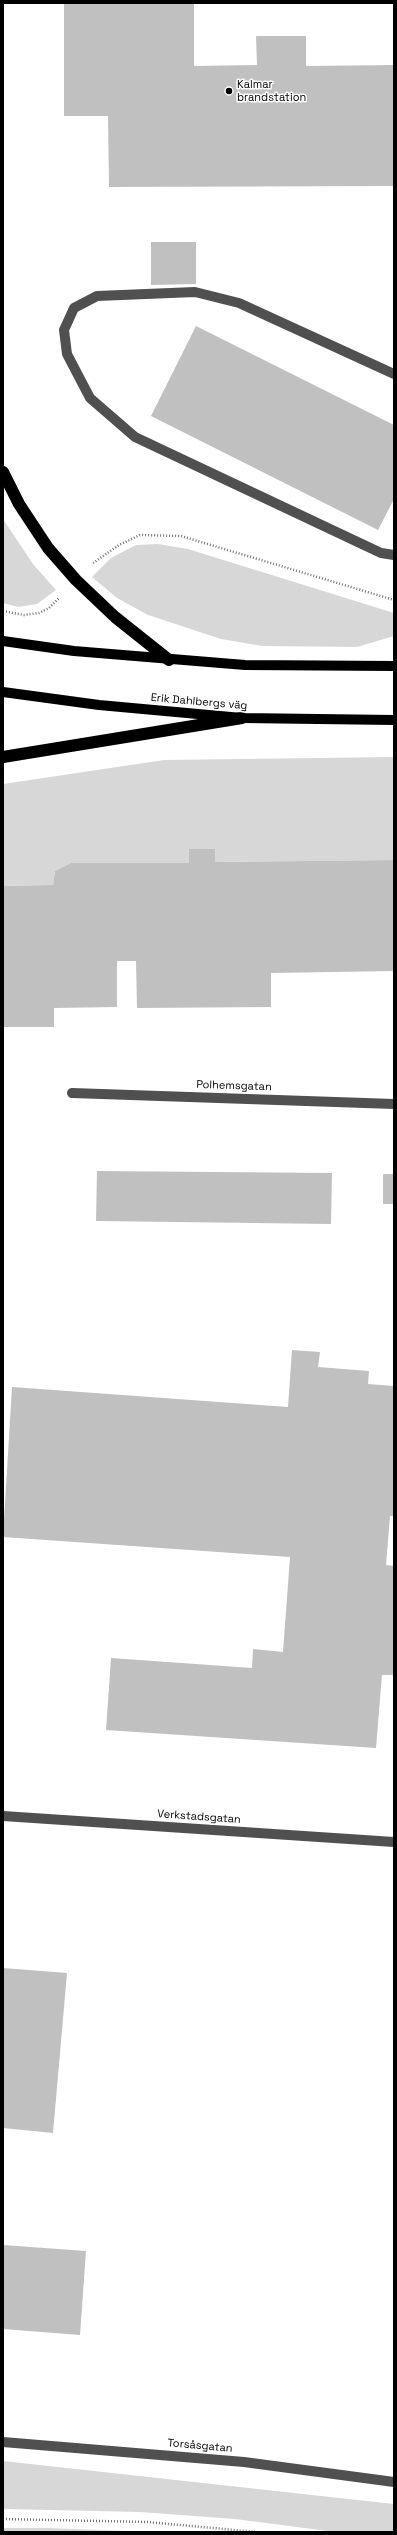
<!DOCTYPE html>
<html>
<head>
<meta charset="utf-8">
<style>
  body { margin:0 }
  #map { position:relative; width:397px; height:2535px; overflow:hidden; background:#fff; font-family:"Space Grotesk",sans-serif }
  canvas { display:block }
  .frame { position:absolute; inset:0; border:4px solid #000; pointer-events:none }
</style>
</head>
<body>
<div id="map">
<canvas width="397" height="2535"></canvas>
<div class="frame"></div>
</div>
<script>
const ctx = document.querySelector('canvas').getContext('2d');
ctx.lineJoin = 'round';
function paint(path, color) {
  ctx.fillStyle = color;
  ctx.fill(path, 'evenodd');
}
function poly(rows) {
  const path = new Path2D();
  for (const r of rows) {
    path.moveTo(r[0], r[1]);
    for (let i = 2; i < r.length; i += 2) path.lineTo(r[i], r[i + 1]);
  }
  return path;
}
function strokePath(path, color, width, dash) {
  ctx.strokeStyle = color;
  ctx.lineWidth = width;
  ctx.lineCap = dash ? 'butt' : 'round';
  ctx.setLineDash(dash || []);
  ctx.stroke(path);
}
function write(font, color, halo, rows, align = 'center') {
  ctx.font = font + ' "Space Grotesk",sans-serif';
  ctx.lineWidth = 3;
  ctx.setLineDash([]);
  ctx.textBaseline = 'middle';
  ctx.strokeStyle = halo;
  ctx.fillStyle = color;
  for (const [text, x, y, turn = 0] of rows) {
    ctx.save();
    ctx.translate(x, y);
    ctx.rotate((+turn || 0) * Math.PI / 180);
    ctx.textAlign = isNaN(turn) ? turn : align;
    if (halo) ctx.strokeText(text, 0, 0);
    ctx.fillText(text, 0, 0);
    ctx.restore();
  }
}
paint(poly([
  [3,519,33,564,56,590,37,604,18,607,3,603],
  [158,544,188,549,394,613,394,636,357,647,262,646,221,639,148,615,117,598,92,577,111,558,136,545],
  [394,757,394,860,215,862,215,849,189,849,189,863,71,863,55,871,53,885,3,886,3,784,164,760],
  [3,2461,394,2504,394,2532,335,2532,235,2519,140,2512,3,2509],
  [3,2528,49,2528,152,2532,3,2532]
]), '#d7d7d7');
paint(poly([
  [64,3,194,3,194,66,257,65,256,36,306,36,306,66,394,65,394,186,109,187,108,116,64,116],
  [151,242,196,242,196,284,151,285],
  [196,326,394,425,394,499,378,530,151,416],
  [189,849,215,849,215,862,394,860,394,971,271,973,271,1007,137,1008,136,961,117,961,117,1007,54,1008,54,1027,3,1027,3,886,53,885,55,871,71,863,189,863],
  [97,1171,332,1173,331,1224,96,1221],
  [383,1174,394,1174,394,1204,383,1204],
  [292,1350,320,1352,318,1367,369,1371,368,1384,394,1386,394,1516,390,1516,386,1565,394,1566,394,1675,382,1675,376,1748,106,1730,111,1658,252,1668,253,1649,283,1652,290,1557,3,1537,12,1387,288,1407],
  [3,1968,67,1973,53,2133,3,2128],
  [3,2245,86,2251,80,2335,3,2329]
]), '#c0c0c0');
strokePath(poly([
  [93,563,119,545,140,535,181,536,394,600],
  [3,611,24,615,39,613,49,608,59,598],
  [3,2519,147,2522,257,2532]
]), '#727272', 2.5, [1, 2]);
strokePath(poly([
  [394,374,239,303,195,292,97,296,74,308,64,330,67,354,90,398,135,437,381,553,394,555],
  [72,1093,394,1104],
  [3,1816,394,1842],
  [3,2442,244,2462,394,2482]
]), '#505050', 10);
strokePath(poly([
  [3,641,74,651,245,665,394,666],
  [3,692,99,705,242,718,394,720]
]), '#000', 10);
strokePath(poly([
  [3,472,19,504,48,548,76,580,115,617,169,660],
  [3,757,242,718]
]), '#000', 12);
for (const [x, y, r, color] of [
  [229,91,4,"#000"]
]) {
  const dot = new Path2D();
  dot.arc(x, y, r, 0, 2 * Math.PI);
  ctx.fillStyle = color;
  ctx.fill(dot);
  strokePath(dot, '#fff', 1.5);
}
write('11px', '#000', '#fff', [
  ["Kalmar",237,85],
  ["brandstation",237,98]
], 'left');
write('11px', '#000', '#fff', [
  ["Erik Dahlbergs väg",199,702,5],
  ["Polhemsgatan",234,1086,2],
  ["Verkstadsgatan",199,1817,4],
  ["Torsåsgatan",200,2446,5]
]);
</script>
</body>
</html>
